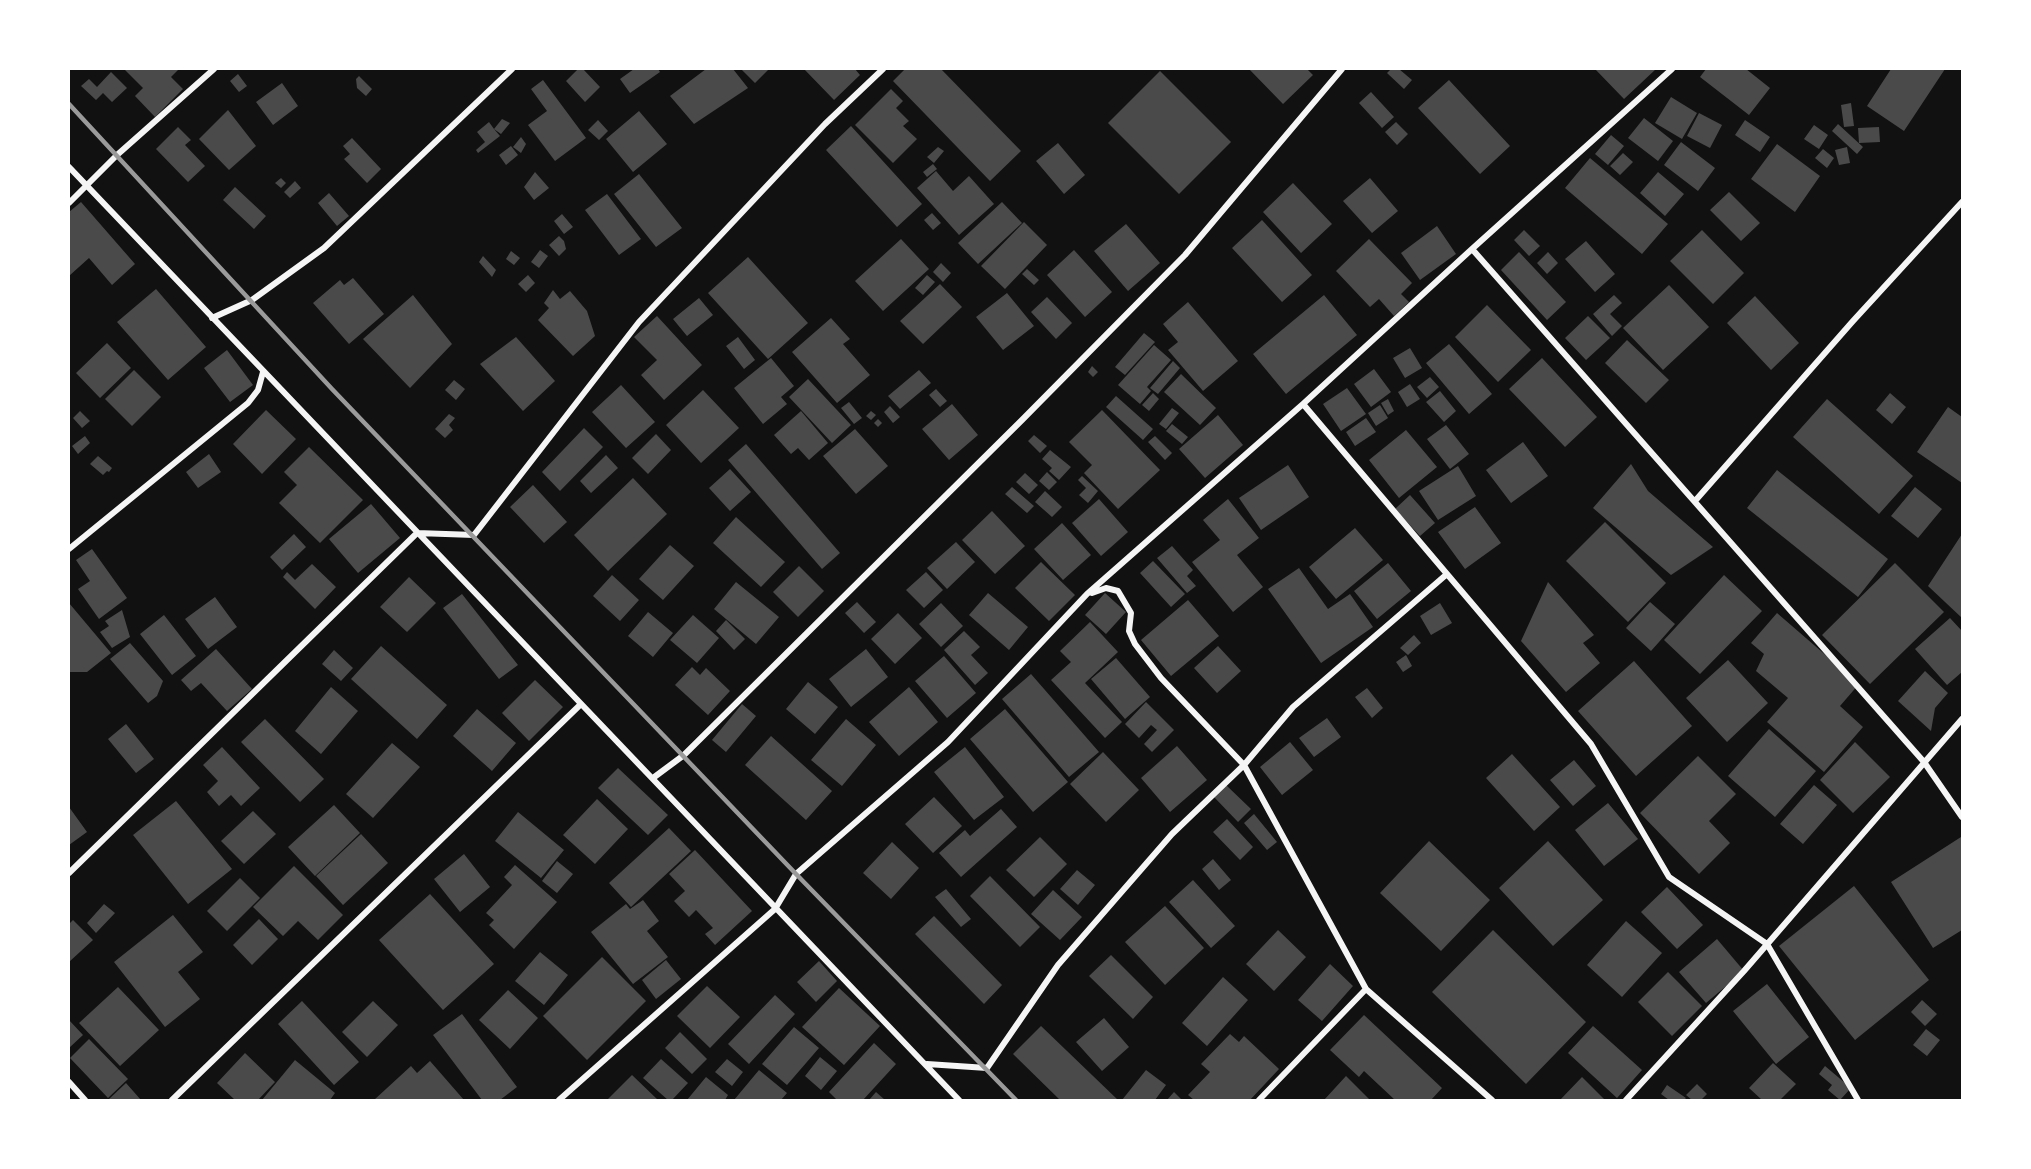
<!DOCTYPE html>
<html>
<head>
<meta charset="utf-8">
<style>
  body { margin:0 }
  #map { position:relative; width:2031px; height:1169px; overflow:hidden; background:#111; font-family:"Space Grotesk",sans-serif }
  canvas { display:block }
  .frame { position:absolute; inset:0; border:70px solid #fff; pointer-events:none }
</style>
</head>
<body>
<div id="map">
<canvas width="2031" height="1169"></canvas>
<div class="frame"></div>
</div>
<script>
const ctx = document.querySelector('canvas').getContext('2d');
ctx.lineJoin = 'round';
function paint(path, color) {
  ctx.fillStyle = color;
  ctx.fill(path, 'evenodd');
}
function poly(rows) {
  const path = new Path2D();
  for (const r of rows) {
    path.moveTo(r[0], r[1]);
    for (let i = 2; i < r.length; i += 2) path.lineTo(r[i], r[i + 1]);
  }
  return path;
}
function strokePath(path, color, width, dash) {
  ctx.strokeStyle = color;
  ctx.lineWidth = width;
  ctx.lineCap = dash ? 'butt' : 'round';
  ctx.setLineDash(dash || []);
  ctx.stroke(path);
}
paint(poly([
  [124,69,179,69,171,77,183,89,155,117,135,96,143,88],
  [578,69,583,69,600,87,585,102,566,81],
  [634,69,658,69,660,72,630,93,620,79],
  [706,69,733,69,748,88,694,124,670,96],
  [741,69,769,69,755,83],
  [804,69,855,69,860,75,834,100],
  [905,69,941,69,1021,151,990,181,893,81],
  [1249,69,1307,69,1313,75,1283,104],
  [1391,69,1399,69,1412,80,1404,89,1387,73],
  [1595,69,1656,69,1624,99],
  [1706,69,1746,69,1770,88,1749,115,1700,77],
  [1891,69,1945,69,1904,131,1867,106],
  [1160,71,1231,142,1179,194,1108,123],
  [111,72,127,88,112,102,103,93,96,100,81,86,89,79,97,87],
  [238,74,247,86,239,92,230,81],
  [359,76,372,89,366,96,357,88,356,79],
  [543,80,586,138,555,161,528,125,547,111,531,89],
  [1449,80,1510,146,1480,174,1418,108],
  [282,83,298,106,273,125,256,102],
  [891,89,903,101,896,108,909,121,903,126,917,139,893,163,855,125],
  [1371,92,1394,117,1382,128,1359,103],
  [1671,97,1697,113,1682,139,1655,123],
  [1851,103,1854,126,1844,127,1841,105],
  [228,110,256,146,229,170,199,139],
  [639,111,667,144,633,172,606,139],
  [1699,113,1722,125,1710,148,1687,136],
  [1644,118,1673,141,1658,161,1628,138],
  [502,119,510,123,501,134,494,129,500,136,478,153,476,150,485,142,477,132,489,122,494,129],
  [598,120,608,131,599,140,588,130],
  [1745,120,1770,137,1760,152,1735,135],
  [1396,122,1408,134,1397,145,1385,132],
  [1838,124,1863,147,1857,154,1832,131],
  [1814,125,1828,135,1819,149,1804,139],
  [851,126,922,204,897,227,826,150],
  [178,127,191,140,185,145,205,166,188,182,156,149],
  [1879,127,1880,142,1859,143,1858,128],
  [1611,135,1624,146,1608,165,1595,154],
  [521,137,526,144,521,153,513,147],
  [352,138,381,169,367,183,344,159,350,154,343,146],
  [1681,142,1715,168,1698,191,1664,165],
  [1058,143,1085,175,1064,194,1036,161],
  [1777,144,1820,176,1795,212,1751,179],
  [511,146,518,155,506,165,499,155],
  [938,147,944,151,934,163,927,157],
  [1847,147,1850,163,1839,165,1835,150],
  [1823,149,1834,158,1827,168,1815,158],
  [1623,153,1633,162,1620,175,1610,166],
  [1590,158,1668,224,1642,254,1565,188],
  [933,164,937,169,927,177,923,172],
  [936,171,953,191,969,176,994,204,959,235,917,188],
  [535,172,549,188,534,200,524,187],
  [1658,172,1684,194,1665,216,1640,193],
  [639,174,682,228,656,247,614,194],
  [281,178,286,183,281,188,275,183],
  [1370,178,1398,211,1372,233,1343,201],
  [295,181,301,188,290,198,284,192],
  [1293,183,1332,224,1301,253,1263,212],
  [235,187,266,216,254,229,223,200],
  [1729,192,1760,223,1741,241,1710,210],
  [329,193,349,216,337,226,318,203],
  [607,194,641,239,619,255,585,210],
  [81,202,135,264,112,285,89,258,69,276,69,212],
  [1002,202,1022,223,978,264,958,243],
  [932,213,941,223,933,230,924,220],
  [562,214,573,227,564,234,554,221],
  [1262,220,1312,275,1282,302,1232,248],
  [1024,222,1047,245,1005,289,981,266],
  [1126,224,1160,263,1128,291,1094,251],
  [1437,226,1456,254,1420,280,1401,253],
  [1524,230,1540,246,1529,256,1514,240],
  [1702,230,1744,273,1713,304,1670,261],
  [559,236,564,241,566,249,559,256,549,245],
  [901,239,929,269,883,311,855,281],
  [1369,239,1412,283,1401,294,1409,302,1394,316,1379,299,1370,307,1336,271],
  [1586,241,1615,274,1595,292,1565,259],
  [540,250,548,256,539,268,531,262],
  [1074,250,1112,292,1085,317,1047,275],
  [511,251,520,258,514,265,506,259],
  [1519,252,1566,302,1547,320,1501,270],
  [1548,252,1558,263,1547,274,1537,263],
  [483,256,496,270,492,277,479,262],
  [748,257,808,323,768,359,708,293],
  [941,263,951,273,943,282,933,272],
  [1027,269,1039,280,1034,285,1022,274],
  [528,275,535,283,526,292,518,284],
  [927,275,935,282,923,295,915,288],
  [353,278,384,314,349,344,313,303,340,280,344,285],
  [940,284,962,307,923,344,900,321],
  [1669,285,1709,327,1663,370,1623,328],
  [156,289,206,347,168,380,117,322],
  [553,290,560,299,570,291,587,311,595,336,573,356,538,320,549,308,544,303],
  [1007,293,1034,326,1003,350,976,317],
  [413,295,452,344,410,388,363,339],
  [1324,295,1357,335,1286,394,1253,354],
  [1614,295,1622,303,1610,314,1622,326,1612,336,1593,314],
  [1755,296,1799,343,1771,370,1727,323],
  [1047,297,1072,323,1056,339,1031,312],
  [699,298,713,315,687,336,673,319],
  [1188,302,1238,361,1203,391,1168,350,1178,342,1163,324],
  [1487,305,1531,350,1498,382,1455,337],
  [657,316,702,365,664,400,641,375,657,360,634,337],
  [1588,316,1610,338,1586,360,1565,338],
  [831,318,850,339,843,344,870,375,837,403,792,352],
  [1144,333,1155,342,1125,375,1115,367],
  [516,337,555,381,523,411,480,364],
  [738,337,755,360,744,369,726,346],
  [1627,340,1669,380,1646,403,1605,363],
  [107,343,131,368,100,398,76,373],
  [1449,344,1492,394,1469,414,1426,363],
  [1154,345,1171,360,1147,387,1151,391,1140,404,1118,385],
  [1410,348,1422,368,1405,378,1393,358],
  [227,350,253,385,230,402,204,368],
  [771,358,794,386,781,397,787,404,763,424,734,388],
  [1542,358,1597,417,1565,447,1509,389],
  [1173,361,1180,368,1158,394,1150,388],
  [1092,366,1098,372,1093,377,1088,372],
  [1374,369,1391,392,1371,407,1354,384],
  [134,370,161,397,132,426,105,399],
  [919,370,931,383,900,409,888,396],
  [1181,374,1216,408,1200,425,1164,392],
  [1430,377,1439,387,1427,398,1417,387],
  [808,379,851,425,832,443,789,397],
  [454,380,465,389,456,400,445,390],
  [1410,384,1420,399,1407,407,1398,392],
  [621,385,655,422,626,448,592,412],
  [1347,388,1366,414,1341,431,1323,404],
  [936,389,947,401,940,407,929,395],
  [703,390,739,428,701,463,666,425],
  [1440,391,1456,411,1444,422,1426,402],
  [1153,393,1159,399,1149,411,1142,405],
  [1890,393,1906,407,1892,424,1876,410],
  [1116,396,1153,429,1143,440,1106,407],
  [1388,399,1394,411,1388,415,1381,403],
  [1827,399,1913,476,1879,514,1793,437],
  [849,402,862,418,854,424,841,408],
  [952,404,978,435,949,460,922,429],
  [1380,405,1388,418,1376,426,1368,413],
  [890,406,900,417,893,423,884,412],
  [1948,407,1962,417,1962,483,1917,452],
  [1172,408,1179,413,1166,429,1159,424],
  [266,410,296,439,262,474,233,444],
  [1102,410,1160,470,1118,509,1084,473,1092,465,1069,442],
  [80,411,90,421,82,428,73,418],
  [801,411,828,443,809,460,798,448,791,454,774,435],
  [871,411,876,415,871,420,866,416],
  [449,414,455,418,449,425,453,430,445,438,435,429],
  [1218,415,1243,445,1205,478,1179,449],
  [1366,418,1376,432,1355,446,1346,432],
  [878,419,882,423,878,427,874,423],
  [1172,424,1188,437,1182,444,1166,431],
  [1446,425,1469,454,1450,469,1427,439],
  [584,428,603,447,560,491,542,472],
  [855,429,888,466,856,494,823,456],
  [1406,430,1437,467,1399,498,1369,460],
  [656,434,671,450,648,474,632,458],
  [1034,435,1047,446,1040,453,1028,441],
  [85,436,90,443,78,454,72,446],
  [1155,436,1172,453,1165,460,1148,442],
  [1523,442,1548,476,1511,503,1486,470],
  [746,444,840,553,822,569,728,460],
  [309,447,363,500,320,543,279,503,297,485,284,472],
  [1050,450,1071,467,1059,480,1049,471,1052,468,1042,459],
  [209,454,221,472,198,488,186,472],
  [606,455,618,468,591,493,580,481],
  [98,456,112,468,109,472,107,471,103,475,90,464],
  [1631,464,1648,491,1713,547,1671,575,1593,508],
  [1288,465,1309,497,1261,530,1239,498],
  [1458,466,1476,496,1438,520,1419,491],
  [730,469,751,492,730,511,709,488],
  [1777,470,1888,559,1858,597,1747,508],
  [1047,472,1057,482,1049,490,1039,481],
  [1025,473,1038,485,1029,494,1016,482],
  [1082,476,1098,491,1088,503,1079,495,1086,488,1078,480],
  [633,478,667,514,608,571,574,535],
  [533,485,567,522,544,543,510,507],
  [1012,487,1034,506,1027,513,1005,494],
  [1915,487,1942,509,1918,538,1891,516],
  [1045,491,1062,507,1052,517,1035,502],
  [1410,495,1435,523,1420,536,1395,509],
  [1099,499,1128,532,1101,556,1072,523],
  [1228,499,1259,538,1237,555,1263,587,1233,612,1192,562,1220,540,1203,520],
  [371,504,400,538,358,573,329,539],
  [1475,507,1501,543,1465,569,1438,532],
  [992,511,1025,546,995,574,962,540],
  [736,517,785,562,761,587,713,543],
  [1605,522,1666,583,1628,622,1566,561],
  [1062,523,1091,555,1063,580,1034,549],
  [1355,528,1383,560,1336,599,1309,567],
  [294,534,306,547,282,570,270,557],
  [1962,534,1962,618,1928,586],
  [956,542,975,562,947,589,927,568],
  [670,545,694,566,663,600,639,579],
  [1172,546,1193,570,1187,576,1196,586,1187,593,1157,558],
  [92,549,127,598,99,619,78,589,90,581,76,560],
  [1153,561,1185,594,1171,607,1140,573],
  [1041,562,1075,595,1049,621,1015,588],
  [1388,563,1411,591,1377,619,1354,591],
  [1895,563,1944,612,1870,684,1822,635],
  [312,564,336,587,315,609,283,577,287,572,295,580],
  [799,566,824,591,798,617,773,592],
  [1299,568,1328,609,1350,594,1373,627,1321,663,1268,589],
  [926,572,943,590,924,608,906,590],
  [612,575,639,600,620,621,593,596],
  [1724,575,1762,611,1700,674,1664,640],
  [409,577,436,603,407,632,380,607],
  [736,582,779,617,756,644,714,609],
  [1548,582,1594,635,1583,643,1600,663,1566,692,1521,641],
  [988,593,1028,627,1009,650,969,615],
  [1105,593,1126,612,1106,634,1085,615],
  [462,594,518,665,499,679,443,608],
  [215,597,237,627,208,649,185,619],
  [1188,600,1219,636,1171,676,1141,640],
  [857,602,876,622,864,633,845,613],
  [1650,602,1675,624,1651,651,1626,628],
  [69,603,111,653,87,672,69,672],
  [941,603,963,626,941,647,919,624],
  [1440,603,1452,623,1431,635,1420,616],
  [122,610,130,637,112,648,100,632,109,626,105,621],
  [648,612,673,633,653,657,628,636],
  [898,613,922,638,895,664,871,639],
  [1777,613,1859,684,1840,706,1863,727,1824,772,1767,722,1788,698,1756,671,1764,654,1751,643],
  [164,615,196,656,172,675,140,634],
  [693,615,719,638,697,663,670,640],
  [1950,618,1962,631,1962,672,1947,685,1915,649],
  [726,620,745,639,734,650,716,631],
  [1090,622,1118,652,1085,683,1122,722,1105,738,1051,680,1071,662,1060,651],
  [964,631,980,647,971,655,988,673,975,685,944,650],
  [1414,635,1421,643,1408,655,1400,648],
  [130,643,163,681,157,696,148,703,110,659],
  [381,646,447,705,417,739,351,679],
  [1218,646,1241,671,1217,693,1194,668],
  [216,649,252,689,227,711,201,683,191,691,181,680],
  [866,649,888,677,851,707,829,679],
  [334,650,353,668,341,681,322,664],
  [1406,655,1412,666,1403,672,1396,662],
  [944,656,976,693,947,718,915,681],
  [1116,658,1150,697,1125,719,1091,679],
  [1728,660,1768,703,1727,742,1686,698],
  [1634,661,1692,726,1636,776,1578,711],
  [692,667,700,675,706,668,730,691,708,715,675,685],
  [1925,671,1948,693,1935,708,1931,731,1898,701],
  [1031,674,1099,752,1069,777,1002,699],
  [535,680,563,707,529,741,502,713],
  [808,682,838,707,815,734,786,709],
  [331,687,358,711,321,754,295,731],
  [909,687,938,722,899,756,869,722],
  [1367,688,1383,708,1372,718,1355,697],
  [1146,702,1174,730,1152,752,1144,744,1157,730,1151,725,1139,738,1125,724],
  [742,704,756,716,726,752,712,740],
  [477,709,516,743,492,771,453,736],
  [1005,709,1068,782,1033,812,970,739],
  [1327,718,1341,737,1314,757,1299,738],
  [265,719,324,779,300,802,241,742],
  [846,719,876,745,842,786,811,760],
  [126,724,154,759,136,773,108,739],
  [1769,729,1816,771,1775,817,1728,776],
  [771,736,832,791,806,820,745,765],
  [1290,742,1313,770,1282,795,1260,767],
  [1855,742,1890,777,1853,813,1820,780],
  [392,743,420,767,373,818,346,794],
  [1177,746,1207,780,1170,812,1141,778],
  [222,747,260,788,241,806,231,795,219,806,207,792,218,781,203,765],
  [965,747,1004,797,974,820,934,772],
  [1103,752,1139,790,1106,822,1070,784],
  [1512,754,1560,807,1534,831,1486,778],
  [1698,756,1736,794,1709,821,1730,843,1699,874,1640,813],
  [1574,760,1596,786,1573,806,1550,780],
  [618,768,668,815,648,835,598,788],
  [1226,785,1251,809,1238,822,1214,797],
  [1814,785,1837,805,1803,844,1780,824],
  [934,797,962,826,933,853,905,824],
  [597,799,628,829,595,864,563,835],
  [176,801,232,869,188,904,133,835],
  [1608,803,1638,839,1604,866,1575,830],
  [334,805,360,833,315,876,288,847],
  [69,807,87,832,69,845],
  [1001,809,1017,827,961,877,939,853,965,830,970,836],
  [253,811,276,834,244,864,221,841],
  [518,812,564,850,541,878,495,841],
  [1254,814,1277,842,1267,850,1244,823],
  [1227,819,1253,847,1240,860,1213,832],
  [669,828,691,851,631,907,609,883],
  [361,834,388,863,343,905,316,876],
  [1040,837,1067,864,1034,897,1006,870],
  [1961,837,1962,930,1933,948,1891,882],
  [1429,841,1490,900,1441,951,1380,893],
  [1548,841,1603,900,1553,946,1499,888],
  [892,842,919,868,891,899,863,873],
  [695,850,752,911,715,945,705,934,713,928,696,910,689,917,674,901,685,891,669,874],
  [464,854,490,887,460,912,434,879],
  [1213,859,1231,880,1219,890,1202,869],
  [557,861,573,874,557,893,542,881],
  [515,865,557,902,514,949,489,925,494,920,486,913,512,885,504,877],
  [294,866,343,915,318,940,298,921,283,936,253,907],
  [1077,870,1095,885,1078,905,1060,889],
  [990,876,1040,927,1020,947,970,896],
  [240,878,260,898,227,931,207,911],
  [1193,880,1235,926,1211,948,1169,902],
  [1854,886,1929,980,1855,1040,1779,946],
  [1667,887,1703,925,1677,949,1641,912],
  [946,889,971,919,961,927,935,897],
  [1053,890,1082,917,1060,940,1031,914],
  [430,894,494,964,443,1010,379,940],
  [643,900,659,921,647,931,668,957,633,984,591,932,626,904,630,909],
  [104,904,115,913,96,933,87,923],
  [1165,906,1204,948,1165,985,1125,942],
  [173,915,203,952,178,972,200,999,165,1027,114,962],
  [934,916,1002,985,984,1004,915,934],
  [259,919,278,939,252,965,233,945],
  [73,920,93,940,69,962,69,924],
  [1626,921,1662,953,1622,997,1587,965],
  [1278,930,1306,957,1274,991,1246,964],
  [1493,930,1586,1022,1526,1084,1432,992],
  [1717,939,1744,971,1706,1003,1679,972],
  [540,952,568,975,544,1005,515,981],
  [1111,955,1153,997,1133,1019,1089,976],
  [602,957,646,1001,587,1060,543,1016],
  [666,960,681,979,656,999,642,980],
  [819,961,837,981,816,1002,797,982],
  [1330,964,1353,986,1322,1021,1298,1000],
  [1668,972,1702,1006,1672,1036,1638,1002],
  [1223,977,1248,1000,1207,1046,1182,1023],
  [1767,984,1809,1037,1776,1064,1733,1011],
  [707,986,740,1017,710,1048,677,1016],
  [118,987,159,1030,120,1066,79,1023],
  [839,988,880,1026,844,1065,802,1027],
  [508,990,538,1018,510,1049,479,1020],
  [775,995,795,1014,749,1064,728,1044],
  [1922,1000,1937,1014,1925,1026,1911,1012],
  [302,1001,359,1062,334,1085,278,1024],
  [373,1001,398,1025,367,1057,342,1032],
  [462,1014,517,1087,500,1100,482,1100,433,1035],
  [1364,1015,1442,1088,1431,1100,1395,1100,1364,1071,1359,1077,1330,1050],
  [1104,1018,1129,1047,1102,1071,1076,1042],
  [69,1020,83,1035,69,1048],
  [1041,1026,1118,1100,1060,1100,1013,1054],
  [1593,1026,1642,1070,1617,1098,1568,1053],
  [794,1027,819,1048,787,1085,762,1064],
  [1926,1029,1940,1040,1927,1056,1913,1045],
  [680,1032,707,1059,692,1074,665,1048],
  [1230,1034,1239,1042,1244,1036,1279,1069,1250,1100,1194,1100,1188,1095,1210,1072,1201,1064],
  [89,1039,128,1079,108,1098,70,1058],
  [874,1043,896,1064,863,1100,837,1100,829,1092],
  [245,1053,275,1082,258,1100,235,1100,217,1083],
  [820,1057,837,1071,821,1090,805,1076],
  [661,1059,688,1083,672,1100,668,1100,643,1078],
  [727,1059,743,1072,732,1086,715,1072],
  [295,1060,335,1093,330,1100,262,1100],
  [430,1061,464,1100,374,1100,411,1066,417,1073],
  [1773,1063,1796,1084,1780,1100,1762,1100,1749,1088],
  [1825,1066,1851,1088,1840,1100,1828,1090,1832,1085,1819,1074],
  [759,1070,787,1093,781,1100,734,1100],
  [1146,1070,1166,1085,1155,1100,1122,1100],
  [632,1075,658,1100,607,1100],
  [1346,1076,1370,1100,1324,1100],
  [706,1077,728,1095,725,1100,687,1100],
  [1582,1077,1605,1100,1560,1100],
  [126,1083,141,1100,108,1100],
  [1697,1084,1707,1094,1701,1100,1692,1100,1686,1095],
  [1667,1085,1686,1098,1684,1100,1669,1100,1661,1094],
  [876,1092,885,1100,869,1100],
  [1174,1092,1182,1100,1167,1100]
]), '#4a4a4a');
strokePath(poly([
  [69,167,959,1100],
  [69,203,117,155,214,69],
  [1472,249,1924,762,1962,817],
  [212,318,252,300,324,248,512,69],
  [1303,404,1591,744,1669,877,1767,944,1858,1100],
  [1695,501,1853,321,1962,202],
  [69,549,248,403,258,390,263,372],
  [1092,593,1106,588,1118,591,1131,613,1129,631,1135,644,1161,678,1244,765,1366,989,1492,1100],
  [653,778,684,755,1022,420,1185,255,1342,69],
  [69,873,417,533,474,535,639,322,825,124,883,69],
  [927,1064,987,1068,1058,965,1172,834,1244,765,1293,707,1447,574],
  [69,1082,85,1100],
  [172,1100,581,704],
  [559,1100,775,909,796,874,948,742,1087,594,1303,404,1472,249,1672,69],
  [1259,1100,1366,989],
  [1626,1100,1744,971,1962,719]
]), '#f5f5f5', 6);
strokePath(poly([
  [69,104,332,389,796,874,1016,1100]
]), '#9a9a9a', 4.5);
</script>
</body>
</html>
